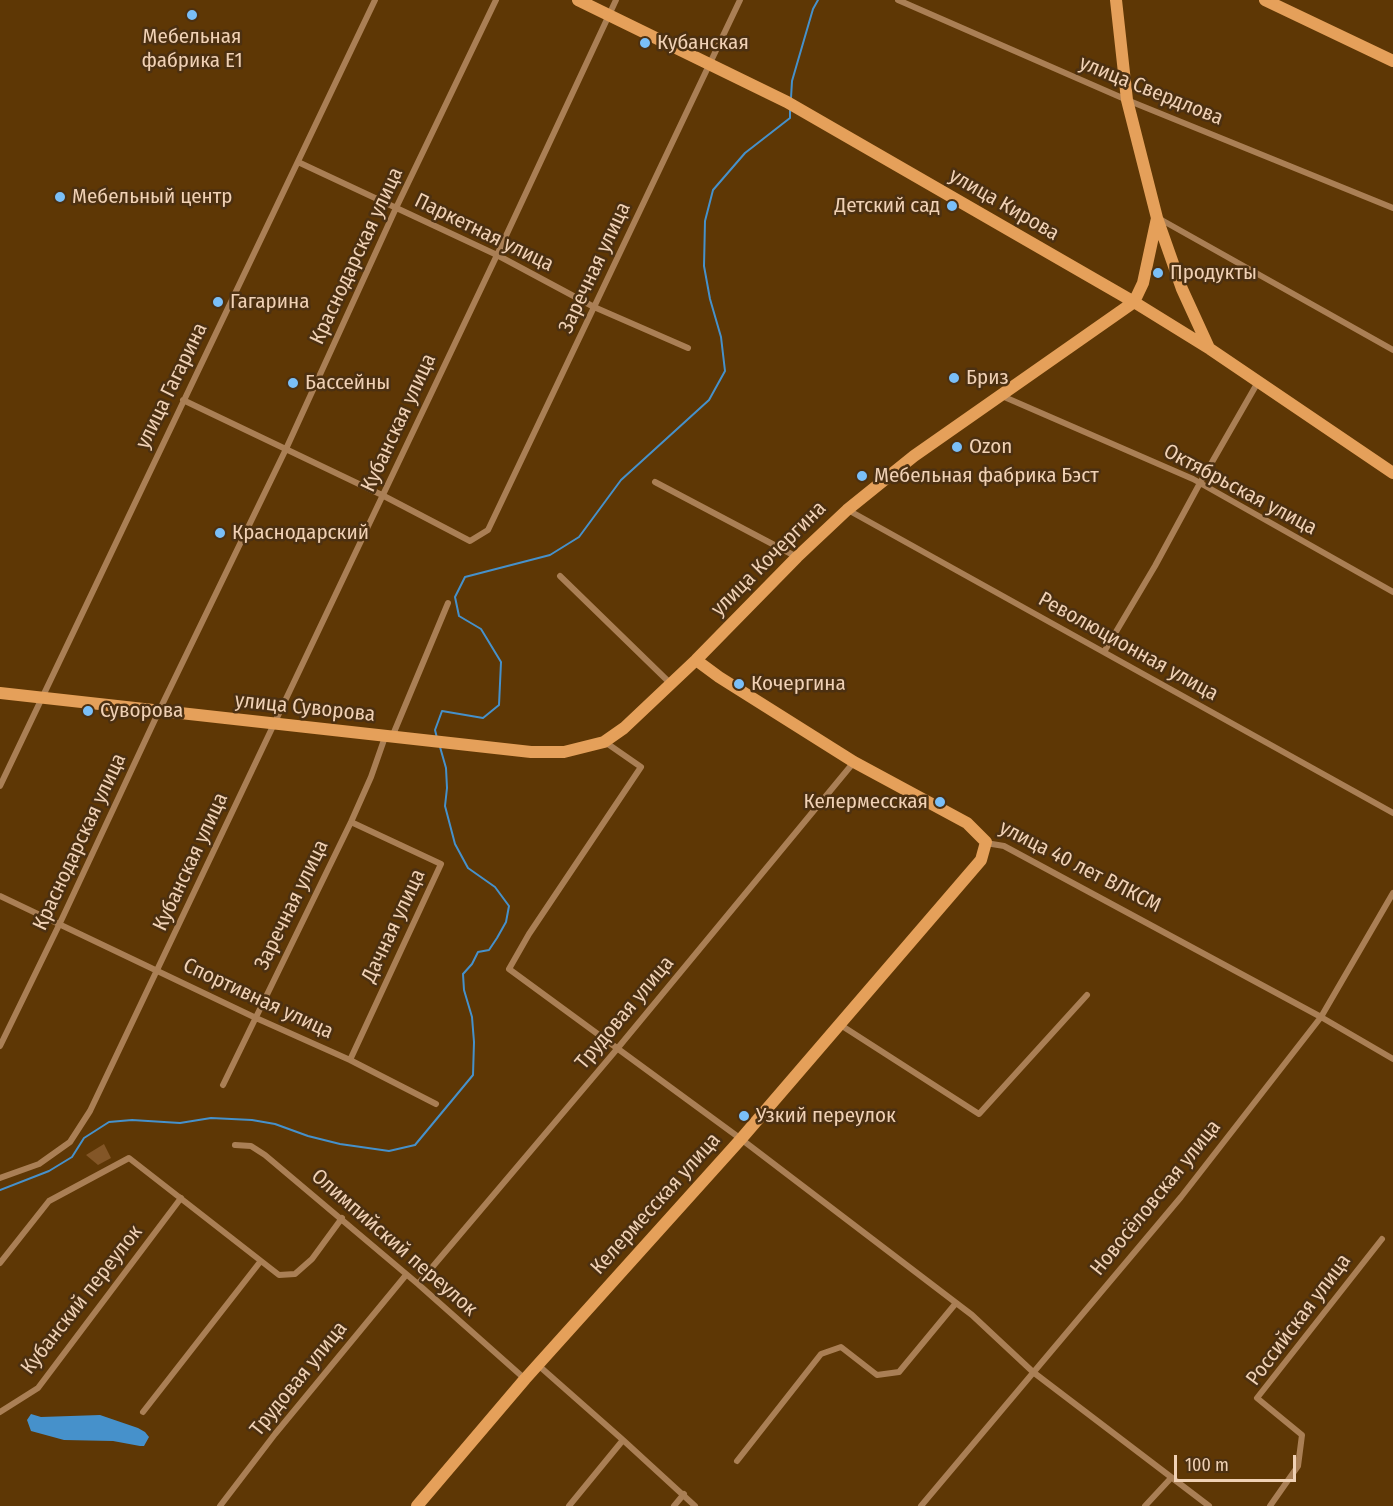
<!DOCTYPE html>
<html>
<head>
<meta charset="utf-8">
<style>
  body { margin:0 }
  #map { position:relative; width:1393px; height:1506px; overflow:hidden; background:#5e3705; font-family:"Fira Sans Condensed",sans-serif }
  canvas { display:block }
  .scale { position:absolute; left:1174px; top:1455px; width:122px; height:27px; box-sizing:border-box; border:3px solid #f0d1b5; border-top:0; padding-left:8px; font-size:18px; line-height:21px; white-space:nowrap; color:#f0d1b5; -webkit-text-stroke:4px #4c3011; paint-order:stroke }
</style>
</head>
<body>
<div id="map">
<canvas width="1393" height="1506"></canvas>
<div class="scale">100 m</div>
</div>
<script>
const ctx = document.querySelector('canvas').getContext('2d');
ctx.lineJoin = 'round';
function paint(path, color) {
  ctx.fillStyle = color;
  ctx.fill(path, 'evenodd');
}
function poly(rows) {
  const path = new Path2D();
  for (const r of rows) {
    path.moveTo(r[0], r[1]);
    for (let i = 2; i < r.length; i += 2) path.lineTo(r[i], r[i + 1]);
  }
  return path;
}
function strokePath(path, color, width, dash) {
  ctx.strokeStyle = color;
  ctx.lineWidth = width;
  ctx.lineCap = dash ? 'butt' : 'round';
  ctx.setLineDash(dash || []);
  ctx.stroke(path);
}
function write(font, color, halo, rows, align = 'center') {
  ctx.font = font + ' "Fira Sans Condensed",sans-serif';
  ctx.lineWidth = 5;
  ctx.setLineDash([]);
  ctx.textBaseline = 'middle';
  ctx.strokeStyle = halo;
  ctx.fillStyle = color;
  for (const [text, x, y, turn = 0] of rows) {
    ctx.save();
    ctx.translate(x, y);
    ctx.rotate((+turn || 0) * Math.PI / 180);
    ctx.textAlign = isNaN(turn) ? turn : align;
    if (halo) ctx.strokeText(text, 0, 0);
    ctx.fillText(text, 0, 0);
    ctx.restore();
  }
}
paint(poly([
  [104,1144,111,1158,98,1165,86,1155]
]), '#835627');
paint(poly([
  [31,1414,41,1417,100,1415,138,1428,145,1432,149,1437,144,1446,140,1446,113,1441,64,1440,31,1431,27,1420]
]), '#4691cb');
strokePath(poly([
  [791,98,792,81,813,9,818,0],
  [437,738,435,730,442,711,483,718,499,705,501,662,481,629,459,616,455,597,465,577,550,555,579,537,621,480,709,400,725,371,721,337,710,299,704,266,705,221,713,190,745,153,790,118,790,109],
  [0,1190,49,1171,72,1157,84,1138,109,1122,132,1120,180,1123,211,1118,252,1120,275,1124,308,1136,340,1144,389,1151,415,1145,473,1075,474,1042,472,1017,464,990,463,974,472,964,478,952,489,950,497,938,506,922,509,906,495,887,468,868,455,844,445,806,447,788,446,768,440,747]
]), '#4691cb', 2);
strokePath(poly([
  [898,0,1127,100,1393,208],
  [298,162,497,255,594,307,688,348],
  [1158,218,1393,350],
  [1002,396,1193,479,1393,592],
  [183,400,382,495,470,541,488,530,740,0],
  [655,482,797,557],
  [848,510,1393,813],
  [560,576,671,684],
  [1104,652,1155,566,1200,483,1258,382],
  [392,737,448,603],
  [605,742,641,767,529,934,509,969,741,1139,972,1315,1033,1372,1209,1506],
  [0,786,375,0],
  [986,843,1004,846,1321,1017,1393,1059],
  [0,896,256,1018,350,1060,436,1104],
  [839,1024,979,1114,1087,995],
  [0,1046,60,923,159,711,286,449,396,208,496,0],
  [350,1060,441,864,351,822],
  [223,1085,351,822,371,777,385,737],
  [235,1145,251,1146,265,1155,418,1284,525,1379],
  [0,1178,39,1164,70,1142,90,1111,497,255,616,0],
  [0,1263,49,1201,129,1158,279,1275,295,1274,312,1259,342,1218],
  [418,1284,617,1049,854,762],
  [538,1365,623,1440,695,1506],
  [0,1412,38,1388,181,1198],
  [143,1412,260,1262],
  [737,1461,821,1354,841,1347,877,1375,899,1372,956,1303],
  [220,1506,275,1434,406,1275],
  [569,1506,623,1440],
  [674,1506,684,1494],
  [921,1506,1181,1197,1321,1017,1393,893],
  [1145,1506,1171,1478],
  [1270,1506,1298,1466,1302,1435,1257,1398,1382,1239]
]), '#aa7f55', 6);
strokePath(poly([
  [578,0,787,102,1134,302,1210,349,1393,473],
  [1116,0,1127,100,1157,218,1182,289,1209,348],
  [1265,0,1393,61],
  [0,693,531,752,564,752,604,742,624,728,696,660,797,557,847,510,914,456,1134,302,1143,283,1157,218],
  [417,1506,525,1379,741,1139,981,860,986,842,967,823,854,762,719,677,696,660]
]), '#e5a05a', 12);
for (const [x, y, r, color] of [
  [192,15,6,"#7abff8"],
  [645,43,6,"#7abff8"],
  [60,197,6,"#7abff8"],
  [952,206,6,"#7abff8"],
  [1158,273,6,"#7abff8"],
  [218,302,6,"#7abff8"],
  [954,378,6,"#7abff8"],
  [293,383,6,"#7abff8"],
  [957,447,6,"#7abff8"],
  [862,476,6,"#7abff8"],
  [220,533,6,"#7abff8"],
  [739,684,6,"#7abff8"],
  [88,711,6,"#7abff8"],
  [940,802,6,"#7abff8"],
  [744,1116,6,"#7abff8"]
]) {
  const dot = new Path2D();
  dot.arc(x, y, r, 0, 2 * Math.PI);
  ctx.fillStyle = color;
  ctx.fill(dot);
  strokePath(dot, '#4c3011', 2);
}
write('21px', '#f0d1b5', '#4c3011', [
  ["Мебельная",192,37,"center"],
  ["фабрика Е1",192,61,"center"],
  ["Кубанская",657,43],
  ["Мебельный центр",72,197],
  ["Детский сад",940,206,"right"],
  ["Продукты",1170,273],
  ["Гагарина",230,302],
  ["Бриз",966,378],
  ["Бассейны",305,383],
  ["Ozon",969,447],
  ["Мебельная фабрика Бэст",874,476],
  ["Краснодарский",232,533],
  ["Кочергина",751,684],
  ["Суворова",100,711],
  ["Келермесская",928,802,"right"],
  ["Узкий переулок",756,1116]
], 'left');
write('21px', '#f0d1b5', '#4c3011', [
  ["улица Свердлова",1151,91,22],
  ["улица Кирова",1004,205,30],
  ["Паркетная улица",484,233,26],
  ["Краснодарская улица",357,256,-65],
  ["Заречная улица",595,268,-65],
  ["улица Гагарина",172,386,-64],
  ["Кубанская улица",399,423,-65],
  ["Октябрьская улица",1240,490,28],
  ["улица Кочергина",769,559,-45],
  ["Революционная улица",1128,647,29],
  ["улица Суворова",305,708,6],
  ["Краснодарская улица",80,842,-65],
  ["Кубанская улица",191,862,-65],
  ["улица 40 лет ВЛКСМ",1080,867,27],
  ["Заречная улица",292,905,-64],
  ["Дачная улица",394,926,-65],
  ["Спортивная улица",258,999,25],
  ["Трудовая улица",625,1013,-50],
  ["Новосёловская улица",1156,1198,-51],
  ["Келермесская улица",656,1204,-48],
  ["Олимпийский переулок",394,1243,41],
  ["Кубанский переулок",82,1300,-52],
  ["Российская улица",1299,1320,-53],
  ["Трудовая улица",299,1379,-51]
]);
</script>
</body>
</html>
